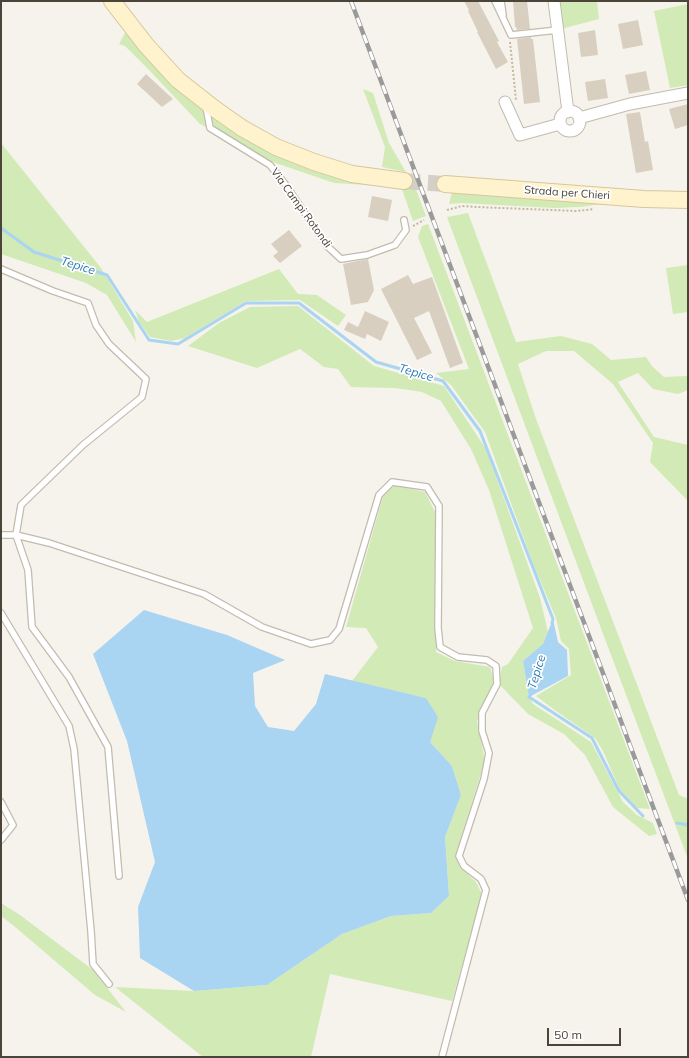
<!DOCTYPE html>
<html>
<head>
<meta charset="utf-8">
<style>
  body { margin:0 }
  #map { position:relative; width:689px; height:1058px; overflow:hidden; background:#f6f3ec; font-family:Mulish,sans-serif }
  canvas { display:block }
  .frame { position:absolute; inset:0; border:2px solid #4b4439; pointer-events:none }
  .scale { position:absolute; left:547px; top:1028px; width:74px; height:18px; box-sizing:border-box; border:2px solid #4b4439; border-top:0; padding-left:5px; font-size:12px; line-height:14px; white-space:nowrap; color:#4b4439; -webkit-text-stroke:3px #fff; paint-order:stroke }
</style>
</head>
<body>
<div id="map">
<canvas width="689" height="1058"></canvas>
<div class="frame"></div>
<div class="scale">50 m</div>
</div>
<script>
const ctx = document.querySelector('canvas').getContext('2d');
ctx.lineJoin = 'round';
function paint(path, color) {
  ctx.fillStyle = color;
  ctx.fill(path, 'evenodd');
}
function poly(rows) {
  const path = new Path2D();
  for (const r of rows) {
    if (r.length === 3) {
      path.moveTo(r[0] + r[2], r[1]);
      path.arc(r[0], r[1], r[2], 0, 2 * Math.PI);
      continue;
    }
    path.moveTo(r[0], r[1]);
    for (let i = 2; i < r.length; i += 2) path.lineTo(r[i], r[i + 1]);
  }
  return path;
}
function strokePath(path, color, width, dash) {
  ctx.strokeStyle = color;
  ctx.lineWidth = width;
  ctx.lineCap = dash ? 'butt' : 'round';
  ctx.setLineDash(dash || []);
  ctx.stroke(path);
}
function write(font, color, halo, rows, align = 'center') {
  ctx.font = font + ' Mulish,sans-serif';
  ctx.lineWidth = 3.5;
  ctx.setLineDash([]);
  ctx.textBaseline = 'middle';
  ctx.strokeStyle = halo;
  ctx.fillStyle = color;
  for (const [text, x, y, turn = 0] of rows) {
    ctx.save();
    ctx.translate(x, y);
    ctx.rotate((+turn || 0) * Math.PI / 180);
    ctx.textAlign = isNaN(turn) ? turn : align;
    if (halo) ctx.strokeText(text, 0, 0);
    ctx.fillText(text, 0, 0);
    ctx.restore();
  }
}
paint(poly([
  [558,1,597,1,599,19,561,29],
  [688,4,688,85,670,88,654,11],
  [126,31,179,92,206,112,208,128,200,124,149,70,125,46,119,44],
  [363,89,373,93,389,143,406,172,382,167,385,147],
  [211,116,222,125,269,152,319,172,341,179,368,185,334,183,270,161,214,127],
  [1,143,101,268,133,321,136,342,107,295,86,283,1,254],
  [414,184,426,216,413,221,402,189,407,185],
  [452,192,592,202,601,204,581,207,554,208,462,203,449,204],
  [468,213,516,342,561,336,592,344,611,360,646,357,652,366,664,377,688,376,688,390,678,394,653,389,638,373,618,382,654,437,688,445,688,501,650,462,653,443,613,384,574,351,546,351,518,364,536,419,679,795,688,799,688,859,605,639,447,217],
  [428,224,650,809,637,808,620,790,603,751,595,738,556,711,536,696,571,675,569,649,561,641,556,618,534,566,485,432,451,385,436,373,469,369,418,237,422,226],
  [688,265,688,312,673,314,666,268],
  [279,269,298,294,317,295,346,315,338,326,300,300,246,301,185,338,171,341,150,337,139,322,135,310,147,322],
  [298,306,374,366,444,386,486,449,540,598,548,632,543,644,523,661,529,697,533,704,591,742,623,802,637,815,653,823,657,834,649,836,613,807,585,755,564,734,528,714,499,684,502,667,508,664,533,628,489,490,471,449,441,401,422,392,395,388,351,387,338,369,324,367,300,349,257,368,188,346,219,323,250,307],
  [396,485,425,492,435,512,436,652,455,661,490,667,494,681,477,721,485,761,455,856,460,867,476,882,482,894,452,1001,330,974,311,1057,203,1057,115,987,194,991,267,985,342,934,391,916,431,913,449,896,445,837,461,795,452,766,430,742,426,698,352,681,378,647,366,628,346,627,384,493],
  [1,903,20,915,93,970,126,1012,95,995,14,926,1,916]
]), '#d2eab5');
paint(poly([
  [144,610,227,635,285,660,253,673,255,706,268,727,294,731,316,704,325,674,426,698,438,717,430,742,452,766,461,795,445,837,449,896,431,913,391,916,342,934,267,985,194,991,140,958,138,907,155,862,127,741,93,654],
  [553,619,558,642,567,650,568,676,529,697,523,661,543,644]
]), '#a9d4f2');
strokePath(poly([
  [1,228,34,252,107,275,149,340,178,344,246,303,299,303,376,362,443,381,480,431,553,619,552,623],
  [531,694,529,697,592,738,619,791,643,816],
  [677,823,688,825]
]), '#a9d4f2', 3);
paint(poly([
  [464,1,478,1,499,41,497,42,508,62,496,69,477,32,478,32,468,11,469,10],
  [513,1,527,1,530,29,517,30,516,27,515,27],
  [638,20,643,45,623,49,618,24],
  [595,30,598,55,581,57,578,33],
  [531,37,531,39,533,39,540,102,524,104,517,39],
  [646,71,650,90,629,94,625,75],
  [146,74,173,99,162,107,137,84],
  [605,79,608,98,588,101,585,82],
  [688,104,688,125,675,129,669,109],
  [640,112,645,142,648,141,653,170,636,173,626,114],
  [372,196,392,200,388,221,368,217],
  [289,230,302,246,280,263,273,256,278,252,271,244],
  [368,259,374,290,368,302,351,305,343,264],
  [408,275,413,284,432,277,463,363,450,368,429,311,414,318,432,353,417,360,381,289],
  [365,311,389,322,381,341,367,334,365,339,344,330,348,322,358,327]
]), '#d8cfc1');
strokePath(poly([
  [404,181,445,184]
]), '#d4d0c8', 16, [16, 8]);
const service = poly([
  [495,1,511,35,558,30],
  [501,1,503,15],
  [206,107,210,128,270,165,285,184,327,246,341,259,367,255,395,245,406,230,404,220],
  [1,269,53,291,88,303,96,325,109,344,146,379,142,397,83,445,21,505,16,535,28,570,32,627,69,677,108,747,119,876],
  [1,535,16,535,49,543,204,594,262,627,311,644,330,640,339,629,379,495,392,482,427,487,439,506,438,628,440,647,458,657,487,660,496,666,497,684,482,713,482,731,489,753,484,779,459,856,464,866,481,879,486,890,442,1057],
  [1,613,69,726,74,749,91,931,93,964,109,984],
  [1,802,13,825,1,840]
]);
const minor = poly([
  [554,1,568,112],
  [505,102,520,135,560,124],
  [570,121,10],
  [579,118,630,104,688,93]
]);
const secondary = poly([
  [112,1,146,45,178,80,215,109,242,128,276,147,314,162,352,174,404,181],
  [445,184,644,199,688,200]
]);
strokePath(service, '#c2bbae', 8);
strokePath(minor, '#c2bbae', 13);
strokePath(secondary, '#d6c79b', 18);
strokePath(poly([
  [510,42,516,100],
  [447,210,462,206,476,207,577,211,594,209],
  [413,226,424,220]
]), '#c4b79f', 2, [2, 2]);
strokePath(service, '#fff', 5.5);
strokePath(minor, '#fff', 11);
strokePath(secondary, '#fff3cd', 16);
const rail = poly([
  [351,1,688,900]
]);
strokePath(rail, '#9a9a9a', 4.5);
strokePath(rail, '#fff', 3, [9]);
write('11px', '#4b4439', '#fff', [
  ["Strada per Chieri",567,193,4],
  ["Via Campi Rotondi",301,208,54]
]);
write('italic 12px', '#2e7ab2', '#fff', [
  ["Tepice",78,266,17],
  ["Tepice",416,373,16],
  ["Tepice",537,672,-73]
]);
</script>
</body>
</html>
